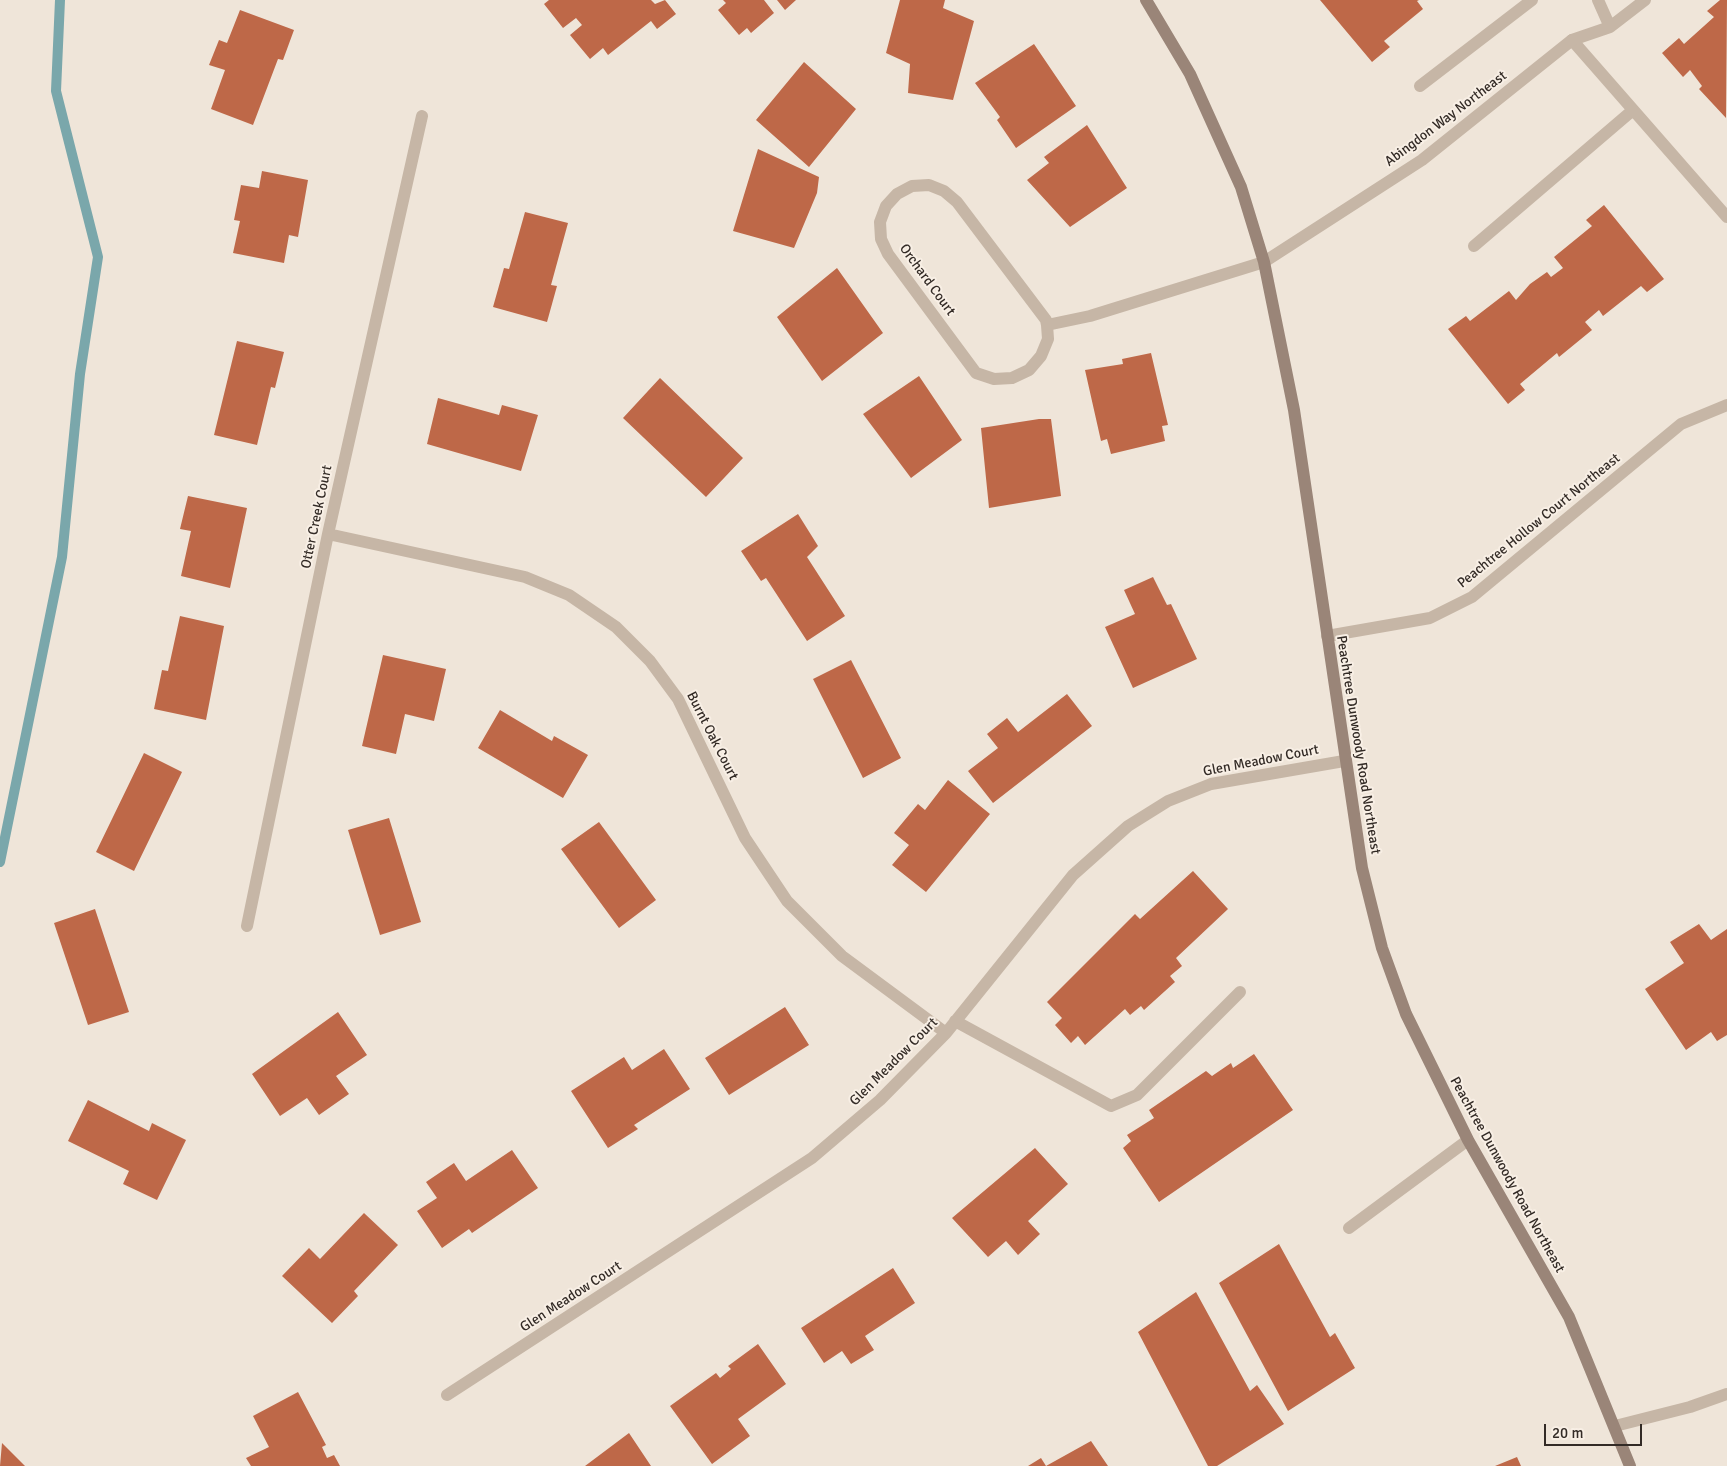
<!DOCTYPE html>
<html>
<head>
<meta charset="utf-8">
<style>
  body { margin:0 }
  #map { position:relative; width:1727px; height:1466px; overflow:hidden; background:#efe5d9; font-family:Signika,sans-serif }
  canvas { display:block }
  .scale { position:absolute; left:1544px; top:1424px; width:98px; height:22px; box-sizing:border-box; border:2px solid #332b26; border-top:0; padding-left:6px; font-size:15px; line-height:18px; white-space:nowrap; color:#332b26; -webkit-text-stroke:4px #f8efe5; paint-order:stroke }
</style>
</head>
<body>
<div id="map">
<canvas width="1727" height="1466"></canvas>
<div class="scale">20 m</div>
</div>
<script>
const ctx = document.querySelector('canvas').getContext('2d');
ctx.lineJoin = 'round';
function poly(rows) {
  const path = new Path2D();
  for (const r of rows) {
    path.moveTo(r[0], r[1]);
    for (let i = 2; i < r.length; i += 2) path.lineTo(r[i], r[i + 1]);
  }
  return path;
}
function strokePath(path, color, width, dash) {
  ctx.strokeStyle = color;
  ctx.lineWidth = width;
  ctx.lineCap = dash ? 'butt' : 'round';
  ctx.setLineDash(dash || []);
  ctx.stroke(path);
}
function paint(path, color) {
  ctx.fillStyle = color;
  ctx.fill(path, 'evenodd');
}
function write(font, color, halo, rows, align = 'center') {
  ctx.font = font + ' Signika,sans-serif';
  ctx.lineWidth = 4;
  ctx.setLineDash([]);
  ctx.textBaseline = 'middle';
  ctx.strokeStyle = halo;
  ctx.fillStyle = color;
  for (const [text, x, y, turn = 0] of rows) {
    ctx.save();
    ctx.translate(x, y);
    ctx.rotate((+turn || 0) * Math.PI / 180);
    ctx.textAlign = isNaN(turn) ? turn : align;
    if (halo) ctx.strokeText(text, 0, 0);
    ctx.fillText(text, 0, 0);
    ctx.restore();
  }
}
strokePath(poly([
  [0,862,62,557,80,374,98,257,56,91,60,0]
]), '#7aa7ab', 10);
paint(poly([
  [549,0,651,0,655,4,665,0,676,14,657,29,651,21,608,55,603,48,590,59,570,35,582,25,576,18,563,28,544,4],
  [723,0,764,0,774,13,751,33,747,28,739,35,718,10,726,3],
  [777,0,796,0,785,10],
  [900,0,945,0,943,8,974,21,953,100,908,93,910,64,886,53],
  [1320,0,1419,0,1417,1,1423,9,1384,41,1390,47,1372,62],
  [1720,0,1727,0,1726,118,1699,89,1702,86,1690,70,1683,77,1662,53,1679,38,1684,44,1714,17,1707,11],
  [240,10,294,30,283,60,278,59,253,125,211,109,225,70,209,65,219,40,227,43],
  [1034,44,1076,106,1016,148,997,120,1000,117,975,83],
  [804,62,856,109,809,167,756,120],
  [1087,125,1127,188,1070,227,1027,180,1049,163,1044,157],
  [758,149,819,177,817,193,794,248,733,231],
  [262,171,308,180,298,237,289,235,284,263,233,253,240,221,234,220,241,185,259,188],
  [1604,205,1664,279,1647,292,1641,286,1603,316,1599,310,1585,322,1592,330,1559,357,1557,353,1520,384,1525,390,1508,404,1448,329,1466,316,1470,321,1509,291,1516,300,1530,284,1547,272,1551,277,1563,268,1554,257,1592,226,1586,220],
  [525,212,568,223,551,285,557,286,547,322,493,307,504,268,509,269],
  [837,268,883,333,822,381,777,317],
  [237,341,284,352,275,388,271,387,257,445,214,435],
  [1151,353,1168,425,1162,426,1165,441,1111,454,1107,439,1101,441,1085,370,1123,364,1122,359],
  [919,376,962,440,911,478,863,414],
  [660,378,743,458,706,497,623,418],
  [438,398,499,415,502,405,538,415,521,471,427,444],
  [1039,419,1051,419,1061,496,989,508,981,428],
  [188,496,247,508,230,588,181,576,191,531,180,529],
  [798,514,818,546,807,557,845,616,807,641,766,578,761,581,741,551],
  [1153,577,1167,605,1171,604,1197,659,1133,688,1105,627,1135,614,1124,590],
  [180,616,224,626,206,720,154,709,162,670,168,671],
  [383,655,446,669,434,721,405,714,396,754,362,746],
  [851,660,901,758,863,778,813,679],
  [1067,694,1092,726,993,803,968,771,998,748,987,734,1007,718,1018,732],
  [500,710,552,741,554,736,588,755,563,798,478,748],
  [144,753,182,772,134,871,96,852],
  [948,780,990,814,926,892,892,865,909,845,894,833,918,804,925,810],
  [389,818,421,922,380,935,348,830],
  [599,822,656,900,619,928,561,849],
  [1193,871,1228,909,1176,958,1182,966,1170,976,1175,982,1144,1010,1141,1006,1130,1015,1125,1009,1085,1045,1078,1036,1071,1043,1055,1025,1062,1018,1047,1002,1135,914,1140,919],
  [95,909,129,1012,88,1025,54,923],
  [1699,924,1711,940,1727,929,1727,1035,1717,1041,1711,1032,1686,1050,1645,989,1684,963,1670,942],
  [785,1007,809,1045,729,1095,705,1058],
  [338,1012,367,1055,336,1076,349,1094,319,1115,307,1098,280,1116,252,1074],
  [664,1049,690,1089,634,1125,638,1129,608,1148,571,1091,624,1057,632,1070],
  [1254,1054,1293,1110,1159,1202,1123,1148,1131,1141,1127,1135,1154,1118,1149,1110,1206,1071,1212,1076,1231,1063,1233,1068],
  [88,1100,149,1131,152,1123,186,1140,157,1200,123,1184,129,1171,68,1141],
  [1035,1148,1068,1184,1028,1221,1040,1234,1018,1255,1006,1241,988,1257,952,1218],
  [512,1150,538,1188,472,1233,469,1229,442,1248,417,1211,437,1198,426,1182,454,1163,466,1181],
  [364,1213,398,1245,354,1291,358,1296,332,1323,282,1276,309,1248,320,1259],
  [1279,1244,1330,1337,1335,1333,1355,1368,1288,1411,1219,1283],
  [893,1268,915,1303,865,1336,874,1350,851,1364,842,1351,824,1363,801,1328],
  [1196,1292,1250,1391,1257,1385,1284,1424,1217,1466,1208,1466,1138,1332],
  [758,1344,786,1384,738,1419,750,1436,712,1464,670,1406,716,1373,720,1378,731,1369,728,1366],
  [298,1392,326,1445,322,1447,327,1458,334,1455,340,1466,251,1466,246,1458,269,1447,253,1416],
  [629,1433,651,1466,585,1466],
  [1091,1441,1108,1466,1028,1466,1041,1458,1046,1466],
  [2,1443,25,1466,0,1466],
  [1517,1457,1521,1466,1495,1466]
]), '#be6848');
strokePath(poly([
  [1572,40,1727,217],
  [1420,86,1532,0],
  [1474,246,1633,110],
  [1349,1228,1468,1140]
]), '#c6b6a6', 12);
strokePath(poly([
  [1598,0,1610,27],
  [1047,325,1048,339,1041,356,1029,370,1012,378,994,379,976,373,888,254,881,239,880,222,886,206,897,194,912,186,929,185,944,191,957,202,1046,320,1047,325,1090,316,1264,262,1422,160,1572,40,1610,27,1645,0],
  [328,534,525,577,569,595,616,627,650,661,678,699,745,838,787,901,842,956,946,1033],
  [1327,636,1430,618,1472,597,1681,424,1727,405],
  [247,926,328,534,422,116],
  [955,1021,1111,1106,1137,1095,1240,992],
  [447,1395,812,1158,880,1100,946,1033,1073,875,1128,826,1168,801,1211,784,1344,761],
  [1615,1426,1690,1407,1727,1394]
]), '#c6b6a6', 12);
strokePath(poly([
  [1146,0,1190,74,1241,187,1264,262,1294,410,1362,868,1382,948,1406,1014,1468,1140,1569,1317,1630,1466]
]), '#9a8578', 12);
write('14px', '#332b26', '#f8efe5', [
  ["Abingdon Way Northeast",1446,119,-37],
  ["Orchard Court",927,280,54],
  ["Otter Creek Court",317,517,-78],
  ["Peachtree Hollow Court Northeast",1539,521,-39],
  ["Burnt Oak Court",712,736,63],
  ["Peachtree Dunwoody Road Northeast",1358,745,81],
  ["Glen Meadow Court",1261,761,-11],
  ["Glen Meadow Court",894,1062,-45],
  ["Peachtree Dunwoody Road Northeast",1507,1175,61],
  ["Glen Meadow Court",571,1297,-33]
]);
</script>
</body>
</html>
